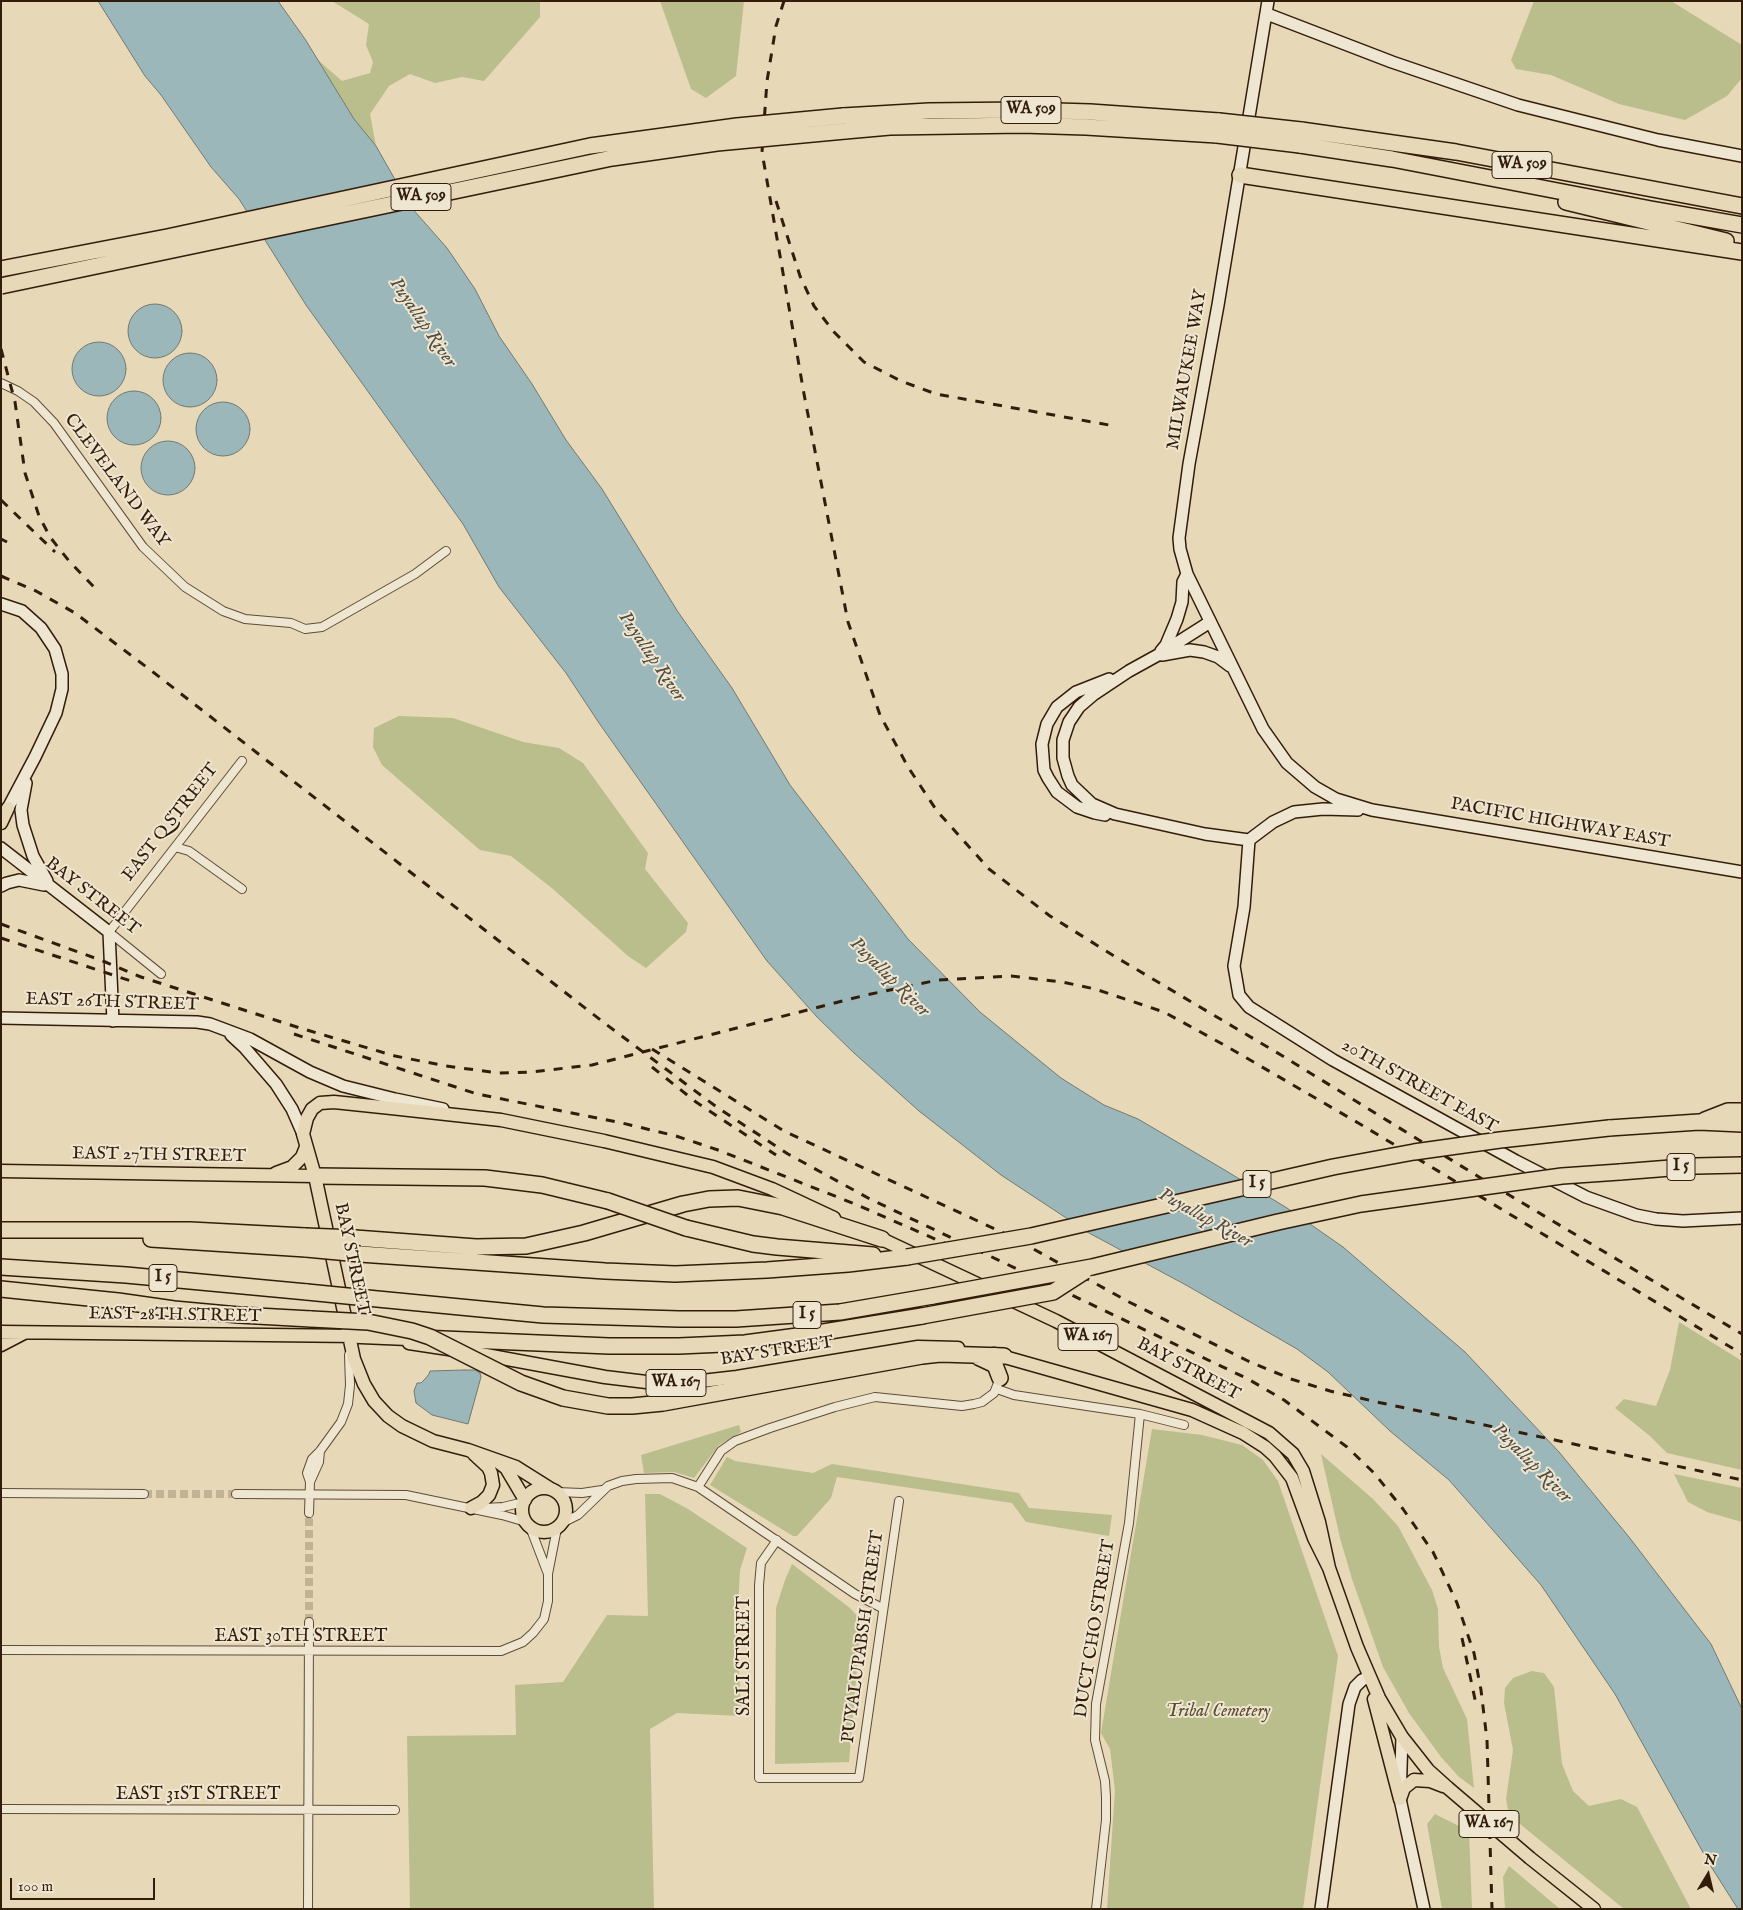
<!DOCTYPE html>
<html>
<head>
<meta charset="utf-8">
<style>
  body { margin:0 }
  #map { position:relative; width:1743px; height:1910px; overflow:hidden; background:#e7d8b8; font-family:"IM FELL English",serif }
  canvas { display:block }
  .frame { position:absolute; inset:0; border:2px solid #321d0b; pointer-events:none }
  .north { position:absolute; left:1683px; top:1850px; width:50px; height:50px; -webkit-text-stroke:4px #efe6d1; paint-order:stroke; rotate:9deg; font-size:14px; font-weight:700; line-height:20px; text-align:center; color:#321d0b }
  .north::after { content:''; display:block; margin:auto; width:18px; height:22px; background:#321d0b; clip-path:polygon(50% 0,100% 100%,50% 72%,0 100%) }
  .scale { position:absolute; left:10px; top:1878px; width:145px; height:22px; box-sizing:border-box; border:2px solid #321d0b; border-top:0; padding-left:6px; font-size:15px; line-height:18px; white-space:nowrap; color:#321d0b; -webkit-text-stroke:4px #efe6d1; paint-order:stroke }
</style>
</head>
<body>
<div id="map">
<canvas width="1743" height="1910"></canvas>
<div class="frame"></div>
<div class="north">N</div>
<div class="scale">100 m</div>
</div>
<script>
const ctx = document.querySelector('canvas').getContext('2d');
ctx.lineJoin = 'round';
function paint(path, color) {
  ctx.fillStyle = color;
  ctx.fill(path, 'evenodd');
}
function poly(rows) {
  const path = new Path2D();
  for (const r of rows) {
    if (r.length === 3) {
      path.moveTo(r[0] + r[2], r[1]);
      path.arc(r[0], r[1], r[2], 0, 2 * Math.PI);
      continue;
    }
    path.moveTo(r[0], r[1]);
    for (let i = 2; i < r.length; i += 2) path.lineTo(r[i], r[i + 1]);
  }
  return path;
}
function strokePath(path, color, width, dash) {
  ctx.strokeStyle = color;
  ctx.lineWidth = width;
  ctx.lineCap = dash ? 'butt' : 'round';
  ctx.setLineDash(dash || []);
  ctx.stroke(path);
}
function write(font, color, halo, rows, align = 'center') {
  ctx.font = font + ' "IM FELL English",serif';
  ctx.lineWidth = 4;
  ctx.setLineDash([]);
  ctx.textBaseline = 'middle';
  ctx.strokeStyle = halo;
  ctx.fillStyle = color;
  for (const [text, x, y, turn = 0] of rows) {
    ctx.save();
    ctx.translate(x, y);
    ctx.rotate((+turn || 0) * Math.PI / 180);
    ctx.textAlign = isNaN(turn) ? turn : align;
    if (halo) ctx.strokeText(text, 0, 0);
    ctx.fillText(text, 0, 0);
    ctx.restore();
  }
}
paint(poly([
  [332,1,540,1,540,17,484,81,462,77,435,83,410,74,389,86,370,114,376,146,354,119,318,60,342,81,370,73,373,62,366,45,369,24],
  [660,1,744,1,736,76,706,98,691,89],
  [1534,1,1671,1,1742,45,1742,78,1727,96,1685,120,1619,104,1551,75,1516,69,1511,60],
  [399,716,453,718,523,742,559,748,583,763,648,853,645,869,688,923,686,932,646,968,628,956,553,889,511,856,480,850,382,765,373,747,374,728],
  [1679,1322,1742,1361,1742,1470,1667,1453,1650,1436,1615,1408,1624,1399,1656,1406,1670,1370],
  [739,1425,741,1432,719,1445,694,1478,674,1472,644,1473,641,1455],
  [1152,1429,1202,1435,1242,1445,1263,1460,1278,1481,1338,1656,1303,1909,1107,1909,1115,1790,1110,1749,1101,1733],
  [1321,1454,1373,1499,1398,1526,1432,1590,1438,1609,1439,1647,1443,1668,1467,1719,1474,1788,1459,1777,1441,1757,1409,1713,1383,1667,1352,1579,1340,1538],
  [727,1457,735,1461,813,1473,832,1464,1019,1493,1029,1508,1112,1515,1109,1536,1026,1522,1012,1503,837,1477,831,1498,797,1536,793,1536,710,1485],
  [1674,1474,1742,1488,1742,1522,1707,1512,1688,1502],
  [645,1494,660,1494,688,1509,747,1548,740,1570,737,1625,741,1716,677,1713,650,1729,654,1909,410,1909,407,1736,516,1735,515,1685,563,1682,607,1615,648,1616],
  [792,1564,850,1608,861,1620,849,1762,775,1764,776,1608,785,1580],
  [1532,1671,1544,1673,1554,1687,1562,1764,1573,1791,1589,1806,1621,1799,1637,1807,1691,1909,1624,1909,1509,1815,1506,1799,1513,1750,1504,1703,1505,1688,1513,1678],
  [1435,1814,1469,1831,1472,1909,1442,1909,1427,1824],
  [1509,1866,1560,1909,1505,1909,1503,1877]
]), '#b9be8c');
const water = poly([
  [98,1,278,1,305,39,354,119,376,146,410,206,447,248,475,289,499,336,532,384,566,440,602,489,678,612,732,688,790,785,908,939,980,1012,1061,1078,1104,1105,1138,1119,1223,1169,1287,1208,1343,1247,1465,1352,1559,1452,1629,1537,1711,1644,1742,1709,1742,1909,1738,1909,1710,1865,1615,1694,1541,1585,1449,1480,1390,1431,1328,1372,1297,1349,1186,1285,1089,1233,1001,1175,919,1111,854,1053,817,1017,767,961,599,723,566,673,499,587,463,524,306,305,239,199,211,167,161,95,145,76,98,1],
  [155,331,27],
  [99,369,27],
  [190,380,27],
  [134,418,27],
  [223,429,27],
  [168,468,27],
  [464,1370,475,1370,480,1373,481,1377,468,1424,432,1415,416,1403,414,1391,417,1383,421,1383,425,1379,429,1374,430,1371,464,1370]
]);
paint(water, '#9bb7b9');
strokePath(water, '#717973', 1);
strokePath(poly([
  [144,1494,236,1494],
  [309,1622,309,1513]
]), '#c3b395', 8, [8, 4]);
const street = poly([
  [1,383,18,391,34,402,54,423,143,547,185,587,223,611,245,619,291,623,305,629,322,627,415,574,446,551],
  [175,847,189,851,242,889],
  [161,974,109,932,242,761],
  [997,1389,1014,1395,1140,1414,1184,1425],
  [310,1482,319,1462,320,1451],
  [698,1487,721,1451,735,1441,770,1428,835,1407,875,1397,962,1406,974,1404,982,1402,994,1393,1000,1378],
  [557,1492,582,1493,602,1490],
  [1,1493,144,1494],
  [236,1494,406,1495,502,1515,526,1522],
  [484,1508,503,1507,524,1502],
  [309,1513,310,1482,307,1473,312,1459,320,1451,341,1422,348,1404,350,1385,349,1355],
  [562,1523,578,1515,608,1486,622,1481,636,1479,672,1478,698,1487,855,1594,882,1608],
  [530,1527,548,1574],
  [777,1540,761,1563,759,1585,759,1778,859,1778,899,1501],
  [1,1650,501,1651,523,1642,533,1633,544,1619,548,1601,548,1574,557,1528],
  [1,1809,395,1810],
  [308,1909,309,1622],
  [1096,1909,1106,1820,1106,1797,1105,1781,1095,1740,1096,1704,1129,1523,1140,1414]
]);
const secondary = poly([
  [1268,1,1218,305,1189,464,1179,538,1180,549,1187,574,1263,729,1287,763,1315,787,1336,799,1372,810,1742,872],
  [1267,14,1392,62,1518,105,1658,140,1742,156],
  [1,604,22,611,41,628,55,649,62,674,62,689,56,713,35,757,8,808],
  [1210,622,1158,655,1129,671,1093,695,1079,707,1069,722,1063,740,1063,758,1068,776,1072,785,1092,804,1115,814,1205,834,1249,840,1273,822,1294,812,1323,809,1358,810],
  [1161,651,1166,645,1177,619,1182,602,1183,582,1187,574],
  [1162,655,1190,650,1204,652,1218,657,1230,666],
  [26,783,21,810,23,825,33,856,47,881],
  [1105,815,1095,813,1077,807,1057,792,1048,778,1044,770,1042,744,1047,724,1057,707,1076,692,1109,679],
  [1249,840,1244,907,1234,966,1239,995,1249,1007,1333,1060,1516,1161,1586,1197,1636,1215,1656,1219,1683,1221,1742,1218],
  [1,848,109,932,113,1021],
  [1,886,7,883,19,880,44,885],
  [1,1018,197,1022,210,1024,250,1039,310,1072,343,1086,395,1099,443,1109],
  [231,1035,244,1047,276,1084,292,1109,303,1134],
  [1402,1737,1400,1799,1424,1909],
  [1321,1909,1349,1704,1355,1687,1362,1680,1369,1677]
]);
const primary = poly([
  [1,823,8,808],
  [1,1171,315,1176],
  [276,1173,292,1167,302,1157,306,1147],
  [873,1235,1056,1321,1269,1433,1293,1454,1303,1471,1319,1522,1329,1568],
  [1,1332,357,1336],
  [409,1343,475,1353,605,1377,663,1384,693,1382,737,1377,918,1347,958,1348],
  [1,1345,24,1333],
  [994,1354,1192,1410,1243,1433,1265,1447,1275,1456,1292,1478,1314,1538,1329,1568,1357,1647,1379,1698,1402,1737,1428,1770,1448,1788],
  [498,1462,506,1468,525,1500],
  [544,1510,22],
  [551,1489,516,1467,468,1450,433,1441,402,1426,388,1416,374,1401,364,1384,354,1359,315,1176,303,1134,307,1118,312,1109,320,1103,334,1102,391,1108,501,1120,604,1141,713,1167,772,1189,834,1218],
  [471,1508,482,1502,489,1495,493,1485,491,1473,488,1467,474,1454],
  [1374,1699,1400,1799],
  [1400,1799,1404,1788,1414,1780,1430,1781,1443,1786],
  [1530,1858,1594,1909]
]);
const highway = poly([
  [843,116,929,111,1023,110,1090,112,1219,121],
  [1301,130,1456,152,1742,206],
  [845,131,890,127,1022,125,1086,127,1217,135],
  [1300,145,1392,159,1651,209,1742,225],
  [1240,175,1742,252],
  [1566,202,1726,241],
  [1705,1120,1728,1111,1742,1111],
  [1609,1128,1699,1122,1742,1124],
  [1620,1172,1696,1166,1742,1165],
  [315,1176,485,1178,542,1185,608,1201],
  [686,1228,753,1244,777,1247,873,1255],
  [1,1230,190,1230,305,1236],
  [355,1238,476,1247,526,1246,584,1233,683,1204,709,1199,738,1198,783,1207,882,1239],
  [151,1239,306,1249],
  [360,1254,605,1271,675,1274,767,1270,848,1264,907,1257],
  [1,1267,126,1275,307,1292],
  [1,1289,118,1301,174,1309,239,1315,311,1319],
  [367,1298,543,1315,679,1319,736,1319,840,1312,933,1296],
  [349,1335,609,1346,679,1346,745,1343,805,1335,922,1316],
  [978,1357,995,1365,1000,1378],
  [663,1403,922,1356,940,1354,1004,1356]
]);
strokePath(street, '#5f4c36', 10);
strokePath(secondary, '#321d0b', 14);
strokePath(primary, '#321d0b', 15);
strokePath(highway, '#321d0b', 18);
strokePath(street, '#efe6d1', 8);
strokePath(secondary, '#efe6d1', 11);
strokePath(primary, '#e7d8b8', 12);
strokePath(highway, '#e7d8b8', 15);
strokePath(poly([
  [784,1,776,26,767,81,762,152,804,394,848,622,880,715,908,767,937,811,989,869,1050,916,1119,959,1281,1055,1479,1177,1742,1334],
  [776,201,800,276,814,306,834,332,864,362,901,381,936,394,1109,425],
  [1,349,15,402,25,473,39,516,50,537,69,561,95,588],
  [1,500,55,552],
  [1,539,7,542],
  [1,576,36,591,75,613,153,672,607,1025,718,1108,788,1154,870,1199,1248,1379,1284,1400,1347,1447,1374,1473,1403,1509,1433,1552,1457,1603,1474,1653,1481,1690,1487,1740,1492,1909],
  [1,924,103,961,141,977,300,1028,395,1056,446,1066,499,1073,531,1072,592,1065,866,995,938,980,1011,976,1062,982,1095,989,1164,1012,1226,1046,1360,1124,1742,1354],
  [1,938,137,983],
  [294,1034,477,1094,622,1123,676,1136,718,1150,855,1204,951,1246],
  [652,1049,784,1131,1010,1236,1129,1302,1248,1361,1291,1379,1330,1391,1377,1402,1742,1480],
  [652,1067,696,1102,776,1155],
  [1462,1638,1476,1704]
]), '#321d0b', 3, [9, 9]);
const primaryBridge = poly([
  [1448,1788,1530,1858]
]);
const highwayBridge = poly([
  [1219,121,1301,130],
  [1217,135,1300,145],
  [1,269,167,237,590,146,737,126,843,116],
  [1,286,612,158,717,143,845,131],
  [608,1201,686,1228],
  [305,1236,355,1238],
  [306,1249,360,1254],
  [907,1257,1031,1236,1333,1167,1414,1152,1500,1140,1609,1128],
  [307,1292,367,1298],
  [933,1296,1092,1267,1278,1222,1361,1204,1562,1176,1620,1172],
  [922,1316,1053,1292,1084,1272],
  [311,1319,368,1322,412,1331,430,1337,521,1383,563,1398,608,1406,632,1406,663,1403]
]);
strokePath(primaryBridge, '#321d0b', 15, []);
strokePath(highwayBridge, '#321d0b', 18, []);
strokePath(primaryBridge, '#e7d8b8', 12);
strokePath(highwayBridge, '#e7d8b8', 15);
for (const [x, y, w] of [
  [1031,110,60],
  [1522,165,60],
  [421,197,60],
  [1681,1167,28],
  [1257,1184,28],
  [163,1278,28],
  [807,1315,28],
  [1088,1337,60],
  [676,1383,60],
  [1489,1824,60]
]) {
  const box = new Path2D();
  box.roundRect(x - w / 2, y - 13.5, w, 27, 4);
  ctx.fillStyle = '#efe6d1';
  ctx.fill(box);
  strokePath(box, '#321d0b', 1);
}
write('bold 16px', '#321d0b', null, [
  ["WA 509",1031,110],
  ["WA 509",1522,165],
  ["WA 509",421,197],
  ["I 5",1681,1167],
  ["I 5",1257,1184],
  ["I 5",163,1278],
  ["I 5",807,1315],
  ["WA 167",1088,1337],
  ["WA 167",676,1383],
  ["WA 167",1489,1824]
]);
write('18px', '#321d0b', '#efe6d1', [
  ["MILWAUKEE WAY",1188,370,-80],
  ["CLEVELAND WAY",116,481,53],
  ["EAST Q STREET",171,823,-52],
  ["PACIFIC HIGHWAY EAST",1560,824,10],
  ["BAY STREET",92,897,38],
  ["EAST 26TH STREET",112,1003,2],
  ["20TH STREET EAST",1419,1087,29],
  ["EAST 27TH STREET",159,1156,1],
  ["BAY STREET",351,1259,78],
  ["EAST 28TH STREET",175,1316,1],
  ["BAY STREET",777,1352,-9],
  ["BAY STREET",1188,1370,28],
  ["DUCT CHO STREET",1096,1629,-81],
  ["EAST 30TH STREET",301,1637],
  ["PUYALUPABSH STREET",864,1637,-82],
  ["SALI STREET",745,1656,-90],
  ["EAST 31ST STREET",198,1795]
]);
write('italic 18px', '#5a4d32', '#efe6d1', [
  ["Tribal Cemetery",1218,1712]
]);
write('italic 19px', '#524b3f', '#efe6d1', [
  ["Puyallup River",422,323,56],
  ["Puyallup River",651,657,56],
  ["Puyallup River",889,978,45],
  ["Puyallup River",1205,1219,29],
  ["Puyallup River",1531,1464,45]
]);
</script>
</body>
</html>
